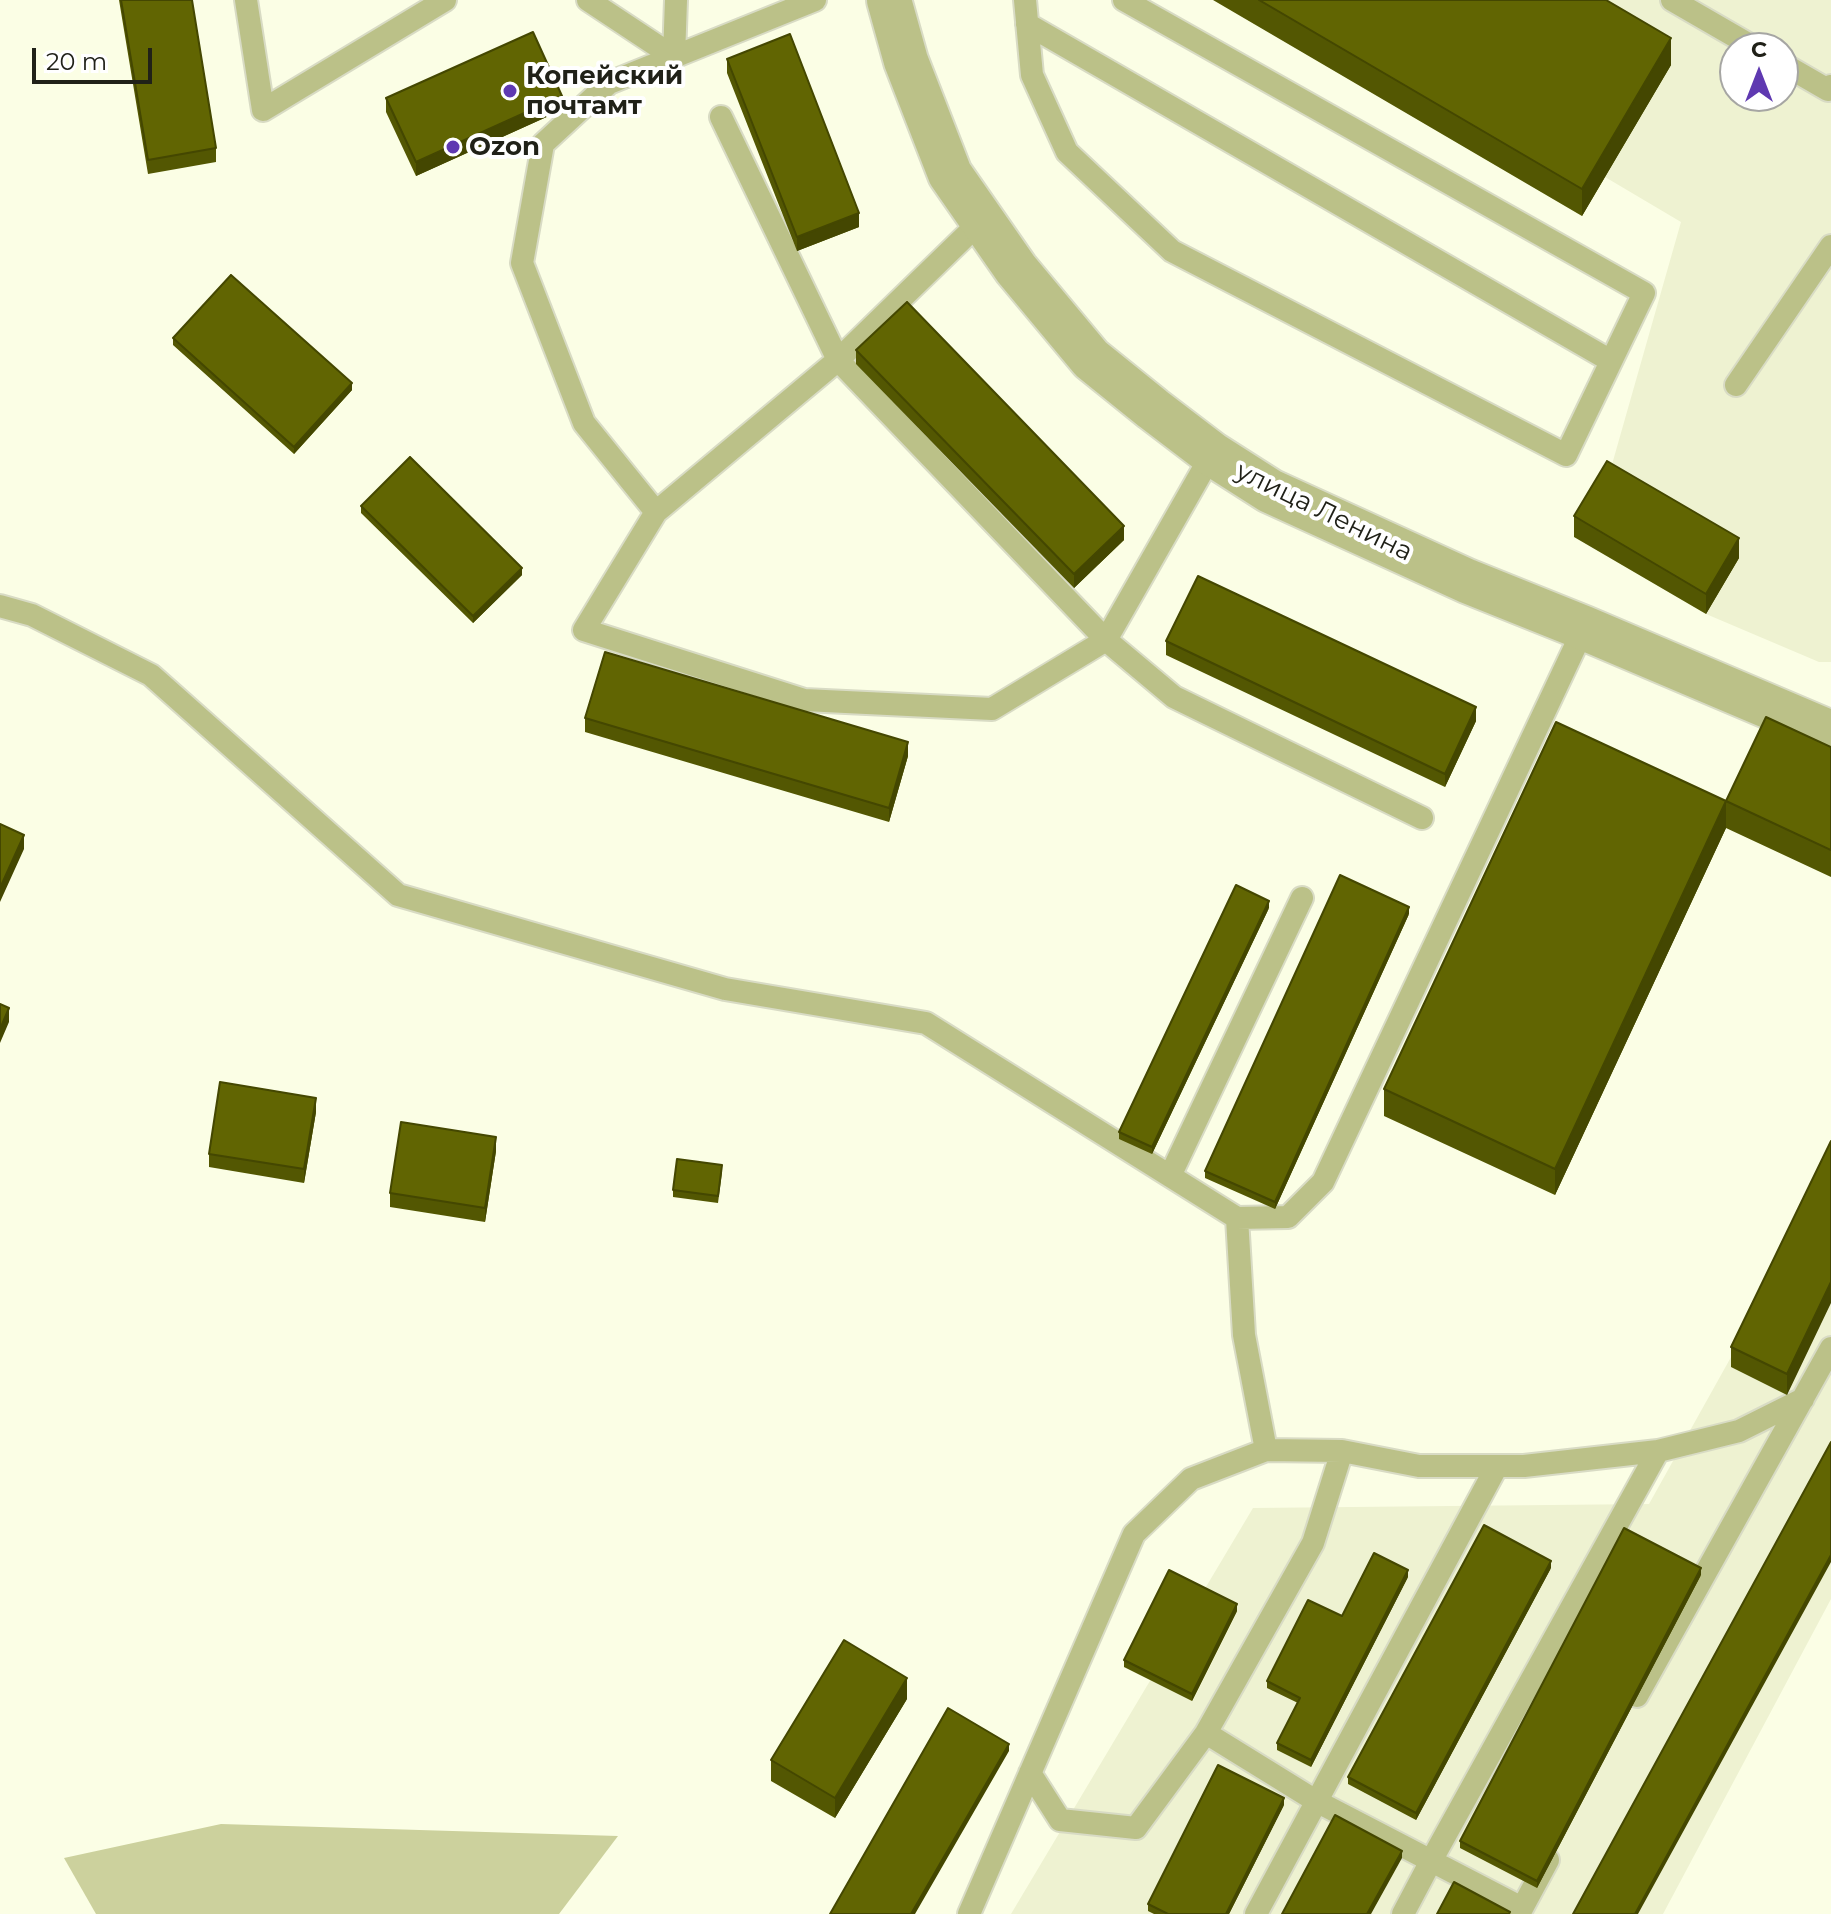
<!DOCTYPE html>
<html>
<head>
<meta charset="utf-8">
<style>
  body { margin:0 }
  #map { position:relative; width:1831px; height:1914px; overflow:hidden; background:#fbfee5; font-family:Montserrat,sans-serif }
  canvas { display:block }
  .north { position:absolute; left:1719px; top:32px; width:80px; height:80px; box-sizing:border-box; background:#fff; border:2px solid #a6a6a3; border-radius:50%; rotate:0deg; font-size:22px; font-weight:700; line-height:32px; text-align:center; color:#202118 }
  .north::after { content:''; display:block; margin:auto; width:28px; height:36px; background:#5f39b1; clip-path:polygon(50% 0,100% 100%,50% 72%,0 100%) }
  .scale { position:absolute; left:32px; top:48px; width:120px; height:36px; box-sizing:border-box; border:4px solid #202118; border-top:0; padding-left:10px; font-size:24px; line-height:28px; white-space:nowrap; color:#202118; -webkit-text-stroke:6px #fff; paint-order:stroke }
</style>
</head>
<body>
<div id="map">
<canvas width="1831" height="1914"></canvas>
<div class="north">С</div>
<div class="scale">20 m</div>
</div>
<script>
const ctx = document.querySelector('canvas').getContext('2d');
ctx.lineJoin = 'round';
function paint(path, color) {
  ctx.fillStyle = color;
  ctx.fill(path, 'evenodd');
}
function poly(rows) {
  const path = new Path2D();
  for (const r of rows) {
    path.moveTo(r[0], r[1]);
    for (let i = 2; i < r.length; i += 2) path.lineTo(r[i], r[i + 1]);
  }
  return path;
}
function strokePath(path, color, width, dash) {
  ctx.strokeStyle = color;
  ctx.lineWidth = width;
  ctx.lineCap = dash ? 'butt' : 'round';
  ctx.setLineDash(dash || []);
  ctx.stroke(path);
}
function write(font, color, halo, rows, align = 'center') {
  ctx.font = font + ' Montserrat,sans-serif';
  ctx.lineWidth = 8;
  ctx.setLineDash([]);
  ctx.textBaseline = 'middle';
  ctx.strokeStyle = halo;
  ctx.fillStyle = color;
  for (const [text, x, y, turn = 0] of rows) {
    ctx.save();
    ctx.translate(x, y);
    ctx.rotate((+turn || 0) * Math.PI / 180);
    ctx.textAlign = isNaN(turn) ? turn : align;
    if (halo) ctx.strokeText(text, 0, 0);
    ctx.fillText(text, 0, 0);
    ctx.restore();
  }
}
paint(poly([
  [1214,0,1831,0,1831,662,1819,662,1706,614,1738,558,1607,482,1681,222,1605,177,1582,216],
  [1735,48,1783,48,1783,96,1735,96],
  [1831,1178,1831,1599,1663,1914,1011,1914,1253,1508,1649,1504]
]), '#eef2d1');
paint(poly([
  [221,1824,618,1836,559,1914,96,1914,64,1858]
]), '#ccd19d');
const lane = poly([
  [246,0,263,110,445,0],
  [588,0,674,57],
  [815,0,609,83,543,144,522,263,584,423,656,512,584,630,804,700,992,709,1106,640,1212,454],
  [1025,0,1032,75,1067,152,1172,251,1566,455,1644,293,1124,0],
  [1672,0,1755,48],
  [1027,24,1611,361],
  [674,57,676,0],
  [1783,64,1828,90,1831,86],
  [721,117,838,360,1106,640,1174,697,1422,818],
  [1736,385,1831,246],
  [656,512,838,360,982,220],
  [0,606,32,615,151,675,398,895,725,989,926,1023,1237,1218,1288,1217,1323,1182,1584,628],
  [1170,1176,1302,898],
  [1237,1218,1244,1335,1266,1450],
  [1637,1696,1831,1348],
  [1206,1733,1316,1801,1522,1908],
  [1030,1773,1060,1820,1136,1828,1206,1733,1313,1543,1342,1451],
  [969,1914,1134,1534,1191,1479,1266,1450,1342,1451,1419,1466,1524,1466,1658,1451,1739,1431,1803,1399],
  [1256,1914,1497,1466],
  [1403,1914,1431,1861,1658,1451],
  [1519,1914,1548,1860]
]);
const street = poly([
  [889,0,906,61,950,174,1016,269,1091,359,1153,409,1212,454,1270,491,1467,581,1584,628,1831,733]
]);
strokePath(lane, '#d8dbc4', 26);
strokePath(street, '#d8dbc4', 48);
strokePath(lane, '#bbc188', 22);
strokePath(street, '#bbc188', 44);
paint(poly([
  [119,0,192,0,216,148,216,162,148,174],
  [1213,0,1606,0,1671,65,1582,216],
  [727,59,859,227,797,251,727,73],
  [386,98,562,110,416,176,386,112],
  [173,338,352,390,294,454,173,345],
  [856,350,1124,540,1074,588,856,364],
  [361,506,522,575,473,623,361,513],
  [1574,516,1739,558,1706,614,1574,537],
  [1166,641,1476,721,1445,787,1166,655],
  [585,718,908,756,889,822,585,732],
  [1831,747,1831,877,1726,828,1555,1195,1384,1116,1384,1089,1726,801],
  [1269,908,1152,1154,1119,1139,1119,1132],
  [1409,914,1275,1209,1205,1178,1205,1171],
  [316,1112,304,1183,209,1167,209,1154],
  [1831,1141,1787,1395,1731,1367,1731,1347],
  [496,1151,485,1222,390,1207,390,1193],
  [722,1172,718,1203,673,1197,673,1190],
  [1551,1568,1416,1820,1348,1784,1348,1777],
  [1701,1575,1537,1888,1460,1848,1460,1841],
  [1408,1577,1311,1767,1277,1750,1277,1743,1298,1703,1267,1688,1267,1681,1342,1616],
  [1237,1611,1192,1701,1124,1667,1124,1660],
  [907,1699,835,1818,771,1781,771,1760],
  [1284,1805,1229,1914,1154,1914,1148,1911,1148,1904]
]), '#535702');
paint(poly([
  [1671,38,1671,65,1582,216,1582,189],
  [562,96,562,110,416,176,416,162],
  [859,213,859,227,797,251,797,237],
  [352,383,352,390,294,454,294,447],
  [1124,526,1124,540,1074,588,1074,574],
  [1739,538,1739,558,1706,614,1706,594],
  [522,568,522,575,473,623,473,616],
  [1476,707,1476,721,1445,787,1445,774],
  [908,742,908,756,889,822,889,808],
  [1726,801,1726,828,1555,1195,1555,1169],
  [24,835,24,849,0,902,0,888],
  [1269,901,1269,908,1152,1154,1152,1147],
  [1409,907,1409,914,1275,1209,1275,1202],
  [9,1008,9,1022,0,1043,0,1029],
  [316,1098,316,1112,304,1183,304,1169],
  [496,1137,496,1151,485,1222,485,1208],
  [1831,1282,1831,1303,1787,1395,1787,1374],
  [1831,1555,1831,1562,1638,1914,1635,1914],
  [1551,1561,1551,1568,1416,1820,1416,1813],
  [1701,1568,1701,1575,1537,1888,1537,1881],
  [1408,1570,1408,1577,1311,1767,1311,1760],
  [1237,1604,1237,1611,1192,1701,1192,1694],
  [907,1678,907,1699,835,1818,835,1798],
  [1009,1744,1009,1751,915,1914,911,1914],
  [1284,1798,1284,1805,1229,1914,1226,1914],
  [1402,1851,1402,1858,1371,1914,1367,1914]
]), '#444701');
const building = poly([
  [121,0,192,0,216,148,148,160,121,0],
  [1259,0,1606,0,1671,38,1582,189,1259,0],
  [533,32,562,96,416,162,386,98,533,32],
  [790,34,859,213,797,237,727,59,790,34],
  [231,275,352,383,294,447,173,338,231,275],
  [907,302,1124,526,1074,574,856,350,907,302],
  [410,457,522,568,473,616,361,506,410,457],
  [1607,461,1739,538,1706,594,1574,516,1607,461],
  [1198,576,1476,707,1445,774,1166,641,1198,576],
  [605,652,908,742,889,808,585,718,605,652],
  [1766,717,1831,747,1831,850,1726,801,1766,717],
  [1556,722,1726,801,1555,1169,1384,1089,1556,722],
  [0,824,24,835,0,888,0,824],
  [1340,875,1409,907,1275,1202,1205,1171,1340,875],
  [1236,885,1269,901,1152,1147,1119,1132,1236,885],
  [0,1004,9,1008,0,1029,0,1004],
  [220,1082,316,1098,304,1169,209,1154,220,1082],
  [401,1122,496,1137,485,1208,390,1193,401,1122],
  [1831,1141,1831,1282,1787,1374,1731,1347,1831,1141],
  [677,1159,722,1165,718,1196,673,1190,677,1159],
  [1831,1442,1831,1555,1635,1914,1573,1914,1831,1442],
  [1484,1525,1551,1561,1416,1813,1348,1777,1484,1525],
  [1624,1528,1701,1568,1537,1881,1460,1841,1624,1528],
  [1374,1553,1408,1570,1311,1760,1277,1743,1300,1698,1267,1681,1308,1600,1342,1616,1374,1553],
  [1169,1570,1237,1604,1192,1694,1124,1660,1169,1570],
  [844,1640,907,1678,835,1798,771,1760,844,1640],
  [948,1708,1009,1744,911,1914,830,1914,948,1708],
  [1218,1765,1284,1798,1226,1914,1168,1914,1148,1904,1218,1765],
  [1335,1815,1402,1851,1367,1914,1282,1914,1335,1815],
  [1454,1882,1510,1912,1509,1914,1437,1914,1454,1882]
]);
paint(building, '#616502');
strokePath(building, '#444701', 2);
for (const [x, y, r, color] of [
  [510,91,8,"#5f39b1"],
  [453,147,8,"#5f39b1"]
]) {
  const dot = new Path2D();
  dot.arc(x, y, r, 0, 2 * Math.PI);
  ctx.fillStyle = color;
  ctx.fill(dot);
  strokePath(dot, '#fff', 3);
}
write('bold 26px', '#202118', '#fff', [
  ["Копейский",526,76],
  ["почтамт",526,106],
  ["Ozon",469,147]
], 'left');
write('26px', '#202118', '#fff', [
  ["улица Ленина",1324,512,26]
]);
</script>
</body>
</html>
